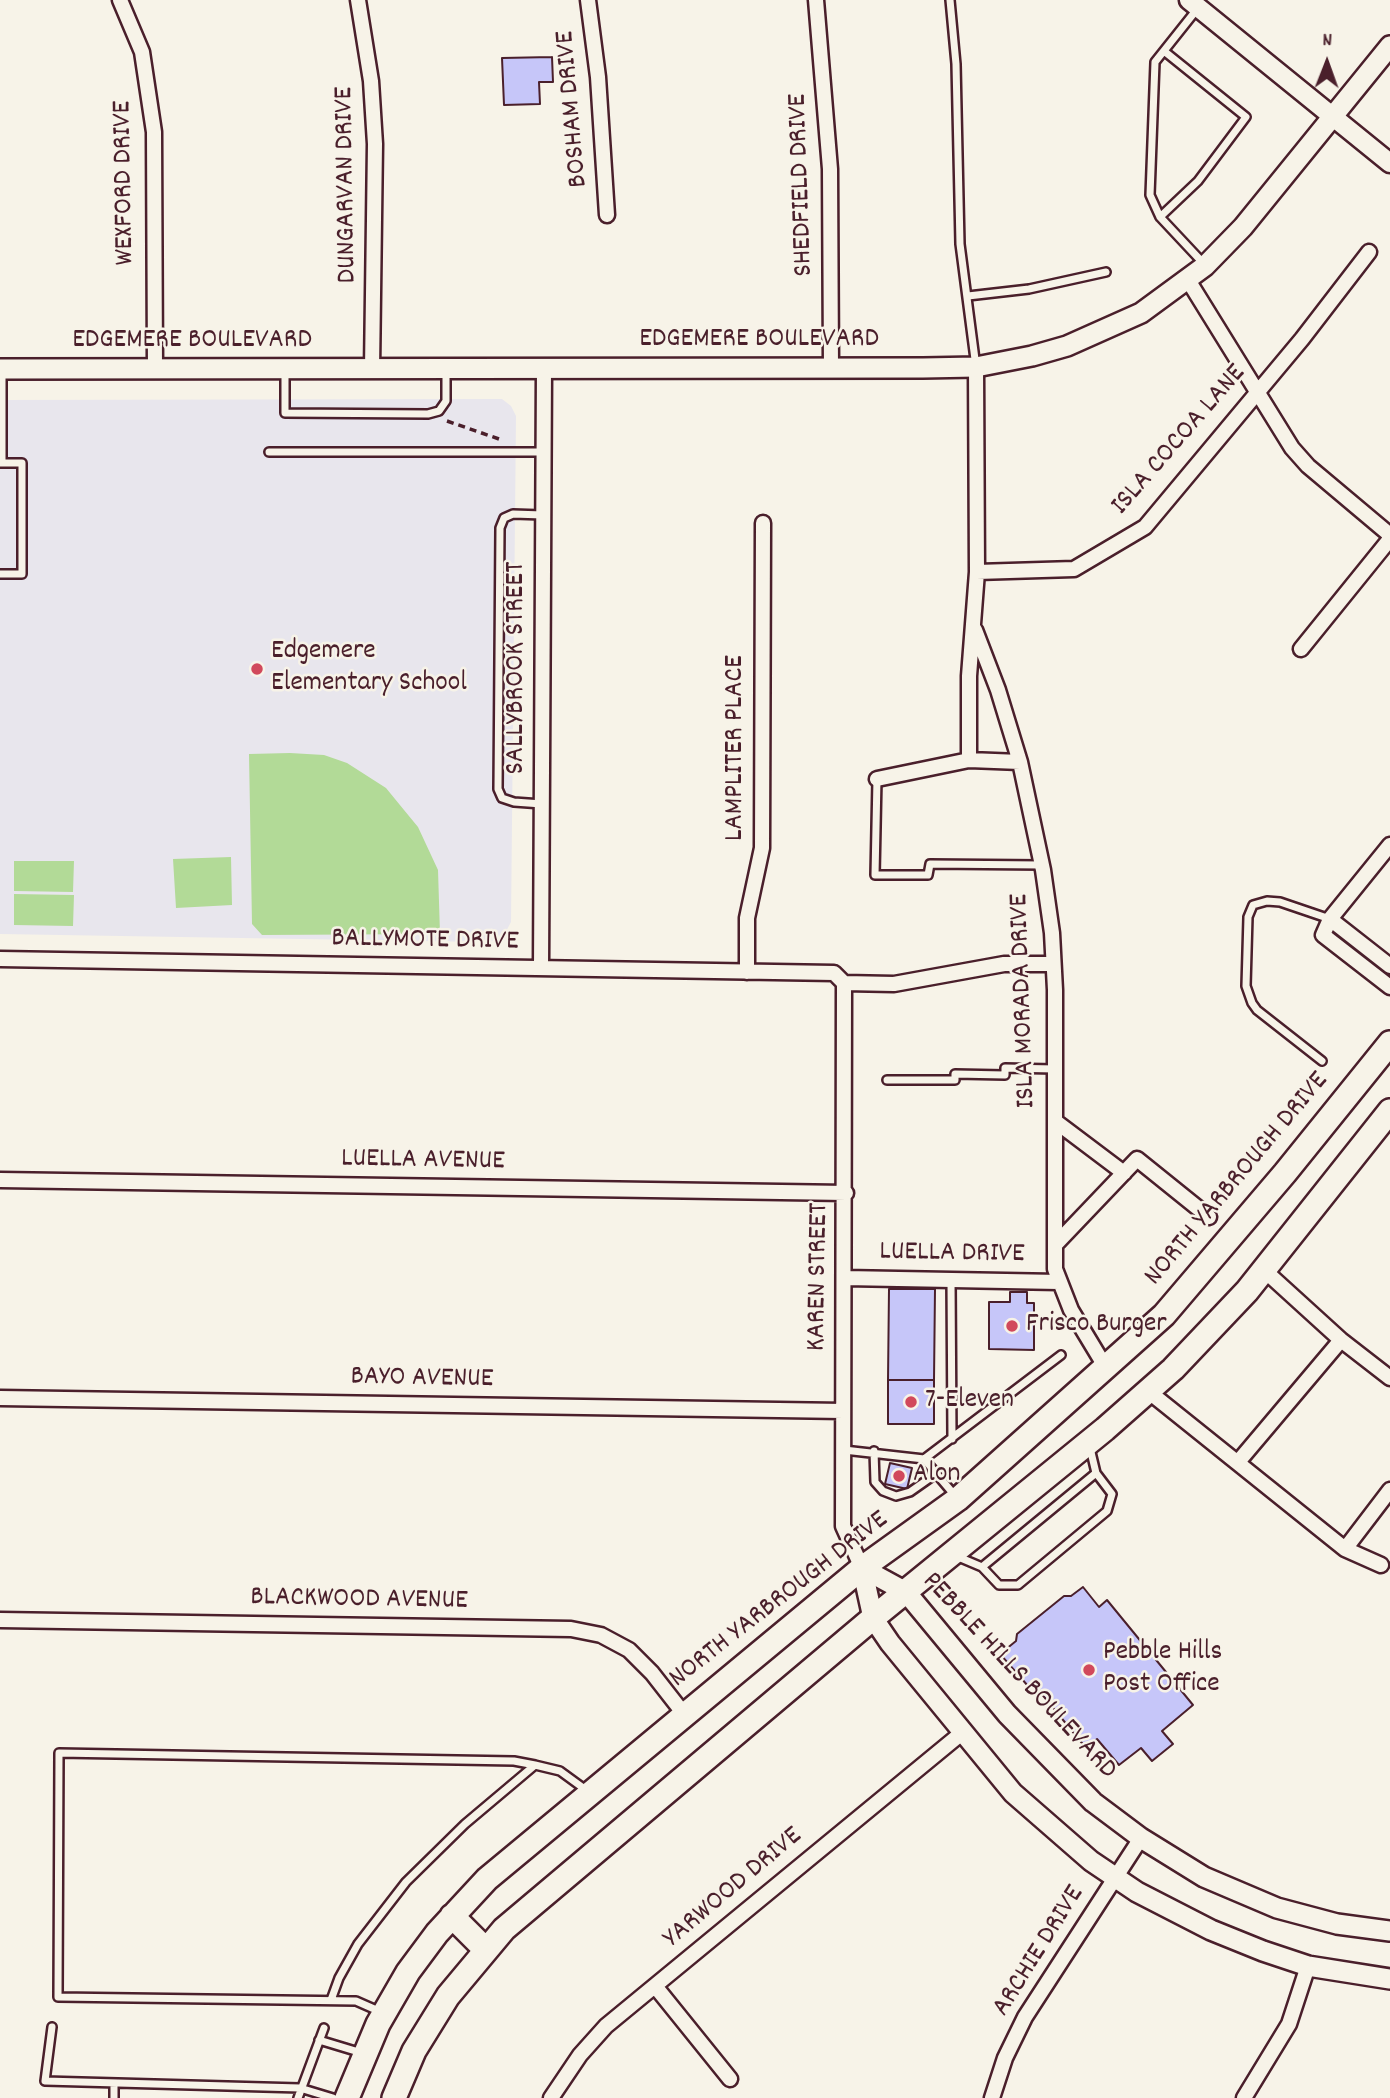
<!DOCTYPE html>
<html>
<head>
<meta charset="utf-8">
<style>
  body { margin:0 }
  #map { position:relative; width:1390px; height:2098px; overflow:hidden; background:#f7f3e8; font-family:Dekko,sans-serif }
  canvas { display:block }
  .north { position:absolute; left:1292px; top:28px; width:70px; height:70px; -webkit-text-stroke:5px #f7f3e8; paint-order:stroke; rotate:1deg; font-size:19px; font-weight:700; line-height:28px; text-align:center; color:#4a1f2b }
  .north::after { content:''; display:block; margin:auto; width:24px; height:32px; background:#4a1f2b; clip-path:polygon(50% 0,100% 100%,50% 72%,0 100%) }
</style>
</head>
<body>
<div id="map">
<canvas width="1390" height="2098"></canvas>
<div class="north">N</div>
</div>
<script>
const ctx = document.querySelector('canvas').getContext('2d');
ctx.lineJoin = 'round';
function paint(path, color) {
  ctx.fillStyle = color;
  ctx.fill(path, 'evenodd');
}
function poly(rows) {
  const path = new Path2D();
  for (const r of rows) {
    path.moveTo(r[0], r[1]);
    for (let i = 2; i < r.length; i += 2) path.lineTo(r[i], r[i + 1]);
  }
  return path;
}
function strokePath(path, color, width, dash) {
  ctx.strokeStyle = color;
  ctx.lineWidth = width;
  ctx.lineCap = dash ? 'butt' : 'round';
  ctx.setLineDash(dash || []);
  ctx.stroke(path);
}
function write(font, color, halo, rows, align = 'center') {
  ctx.font = font + ' Dekko,sans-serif';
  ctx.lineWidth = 5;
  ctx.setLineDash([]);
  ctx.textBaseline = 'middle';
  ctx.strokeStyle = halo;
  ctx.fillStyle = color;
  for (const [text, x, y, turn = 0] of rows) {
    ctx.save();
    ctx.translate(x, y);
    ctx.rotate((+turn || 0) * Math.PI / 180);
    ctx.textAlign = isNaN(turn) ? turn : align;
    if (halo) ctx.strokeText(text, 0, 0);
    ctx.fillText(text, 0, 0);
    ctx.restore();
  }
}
paint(poly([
  [502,399,511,406,516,416,511,922,504,935,493,941,483,942,0,934,0,400]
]), '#e8e6ed');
paint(poly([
  [290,753,324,755,347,763,386,788,404,810,418,827,438,870,440,934,262,935,252,924,249,754],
  [231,857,232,905,176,908,173,859],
  [14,861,74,861,73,892,14,891],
  [14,894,74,895,73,926,14,925]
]), '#b2da97');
const building = poly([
  [552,57,553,82,539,82,540,104,504,105,502,58,552,57],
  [889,1289,935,1289,934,1380,888,1380,889,1289],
  [1010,1292,1027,1292,1027,1303,1034,1303,1034,1350,989,1349,989,1302,1010,1302,1010,1292],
  [888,1380,934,1380,934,1424,888,1424,888,1380],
  [890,1463,912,1468,907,1489,885,1484,890,1463],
  [1083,1587,1099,1607,1107,1600,1193,1705,1162,1731,1173,1744,1152,1761,1141,1748,1119,1765,1097,1739,1086,1748,1036,1687,1028,1686,1000,1654,1016,1641,1017,1634,1064,1596,1071,1596,1083,1587]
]);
paint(building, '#c6c6f9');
strokePath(building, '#4a1f2b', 2);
const service = poly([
  [950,0,956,64,960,244,976,367],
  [1198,8,1155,62,1150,195,1160,217,1205,265],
  [1160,217,1198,181,1246,117,1164,51],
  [968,296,1029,289,1106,272],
  [285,370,285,413,428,414,439,411,446,401,446,370],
  [269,452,543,452],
  [0,463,22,463,22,574,0,574],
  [2,463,2,369],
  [877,779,875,875,928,875,930,864,1042,865],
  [542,804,514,802,502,798,498,789,500,528,504,518,513,514,543,515],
  [1322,1061,1257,1010,1252,1003,1246,986,1248,917,1253,905,1267,901,1280,902,1330,919],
  [887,1080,955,1080,955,1074,1005,1075,1005,1068,1055,1069],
  [951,1280,952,1439],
  [844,1450,924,1459,957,1498],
  [874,1451,875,1482,883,1491,896,1496,910,1492,937,1473],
  [924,1459,1061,1355],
  [956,1556,982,1567,1096,1473,1090,1448],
  [982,1567,999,1585,1018,1585,1107,1511,1112,1494,1096,1473],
  [535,1765,560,1771,586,1790],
  [331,2000,339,1978,358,1944,406,1882,465,1824,535,1765,514,1761,59,1753,58,1997,356,2001,381,2012],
  [52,2027,45,2081,300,2088,333,2098],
  [319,2040,362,2053],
  [114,2083,114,2098],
  [298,2098,324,2028]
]);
const minor = poly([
  [120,0,142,52,154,132,155,370],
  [358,0,371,81,375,144,372,369],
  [588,0,598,77,607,215],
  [816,0,830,169,831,368],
  [1188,280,1292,448,1308,466,1390,535],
  [977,572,1074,569,1145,527,1302,339,1369,252],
  [975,630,998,690,1020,762,1043,870,1052,933,1055,990,1055,1269,1071,1310,1106,1368],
  [1301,649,1390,539],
  [969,760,969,676,977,572,976,367],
  [877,779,969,760,1020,762],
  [1390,845,1330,919,1323,935,1390,987],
  [1330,919,1390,966],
  [0,959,834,973,844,983],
  [541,968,544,369],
  [747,972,747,918,762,848,763,523],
  [844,983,843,1526,862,1568],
  [844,983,894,984,1004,964,1053,964],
  [1055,1121,1124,1173],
  [0,1180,846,1193],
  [1055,1245,1137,1159,1209,1217],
  [1264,1270,1341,1340,1390,1378],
  [845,1278,1059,1282],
  [1148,1391,1345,1549,1381,1565],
  [0,1398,843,1411],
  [1238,1462,1341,1340],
  [1345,1549,1390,1490],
  [0,1620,571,1629,601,1635,629,1650,652,1673,684,1714],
  [655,1986,730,2079],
  [551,2098,580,2055,606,2026,963,1732],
  [992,2098,1005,2058,1025,2017,1141,1838],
  [1244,2098,1289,2024,1308,1966]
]);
const tertiary = poly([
  [1189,0,1390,163]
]);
const secondary = poly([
  [0,369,923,368,976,367,1032,356,1067,346,1141,313,1205,266,1243,227,1390,46],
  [862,1568,873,1618,890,1643,1013,1793,1091,1861,1137,1892,1211,1930,1263,1951,1308,1966,1390,1979],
  [862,1568,906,1592,1007,1714,1093,1802,1141,1838,1204,1877,1277,1908,1337,1924,1390,1931]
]);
const primary = poly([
  [452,1916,485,1949],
  [347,2098,378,2024,408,1972,437,1933,487,1879,862,1568,958,1499,1164,1315,1285,1173,1390,1043],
  [394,2098,414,2051,448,1996,504,1929,873,1618,1105,1429,1173,1369,1247,1291,1390,1111]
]);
strokePath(service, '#4a1f2b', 12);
strokePath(minor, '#4a1f2b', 19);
strokePath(tertiary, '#4a1f2b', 23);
strokePath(secondary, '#4a1f2b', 24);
strokePath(primary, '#4a1f2b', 28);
strokePath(poly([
  [447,421,499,439]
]), '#4a1f2b', 3.5, [7, 5]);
strokePath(service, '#f7f3e8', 7);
strokePath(minor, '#f7f3e8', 14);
strokePath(tertiary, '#f7f3e8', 18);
strokePath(secondary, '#f7f3e8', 19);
strokePath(primary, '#f7f3e8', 23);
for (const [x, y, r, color] of [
  [257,669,7,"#d1495b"],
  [1012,1326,7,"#d1495b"],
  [911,1402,7,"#d1495b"],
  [899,1476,7,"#d1495b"],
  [1089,1670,7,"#d1495b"]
]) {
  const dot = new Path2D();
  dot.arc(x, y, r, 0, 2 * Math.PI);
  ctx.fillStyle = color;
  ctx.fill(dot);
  strokePath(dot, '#f7f3e8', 2.5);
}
write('28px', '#4a1f2b', '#f7f3e8', [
  ["BOSHAM DRIVE",574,109,-95],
  ["WEXFORD DRIVE",126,183,-91],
  ["DUNGARVAN DRIVE",348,185,-91],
  ["SHEDFIELD DRIVE",803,185,-92],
  ["EDGEMERE BOULEVARD",759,341],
  ["EDGEMERE BOULEVARD",192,342],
  ["ISLA COCOA LANE",1180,441,-49],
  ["SALLYBROOK STREET",518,668,-90],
  ["LAMPLITER PLACE",737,748,-90],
  ["BALLYMOTE DRIVE",425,942,1],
  ["ISLA MORADA DRIVE",1025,1001,-92],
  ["LUELLA AVENUE",423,1162,1],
  ["NORTH YARBROUGH DRIVE",1238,1180,-50],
  ["LUELLA DRIVE",952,1255,1],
  ["KAREN STREET",820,1277,-89],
  ["BAYO AVENUE",422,1380,1],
  ["BLACKWOOD AVENUE",359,1601,1],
  ["NORTH YARBROUGH DRIVE",780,1601,-38],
  ["PEBBLE HILLS BOULEVARD",1018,1677,47],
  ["YARWOOD DRIVE",734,1889,-40],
  ["ARCHIE DRIVE",1040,1952,-58]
]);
write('28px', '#4a1f2b', '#f7f3e8', [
  ["Edgemere",271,653],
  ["Elementary School",271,685],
  ["Frisco Burger",1026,1326],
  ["7-Eleven",925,1402],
  ["Alon",913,1476],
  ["Pebble Hills",1103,1654],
  ["Post Office",1103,1686]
], 'left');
</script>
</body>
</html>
